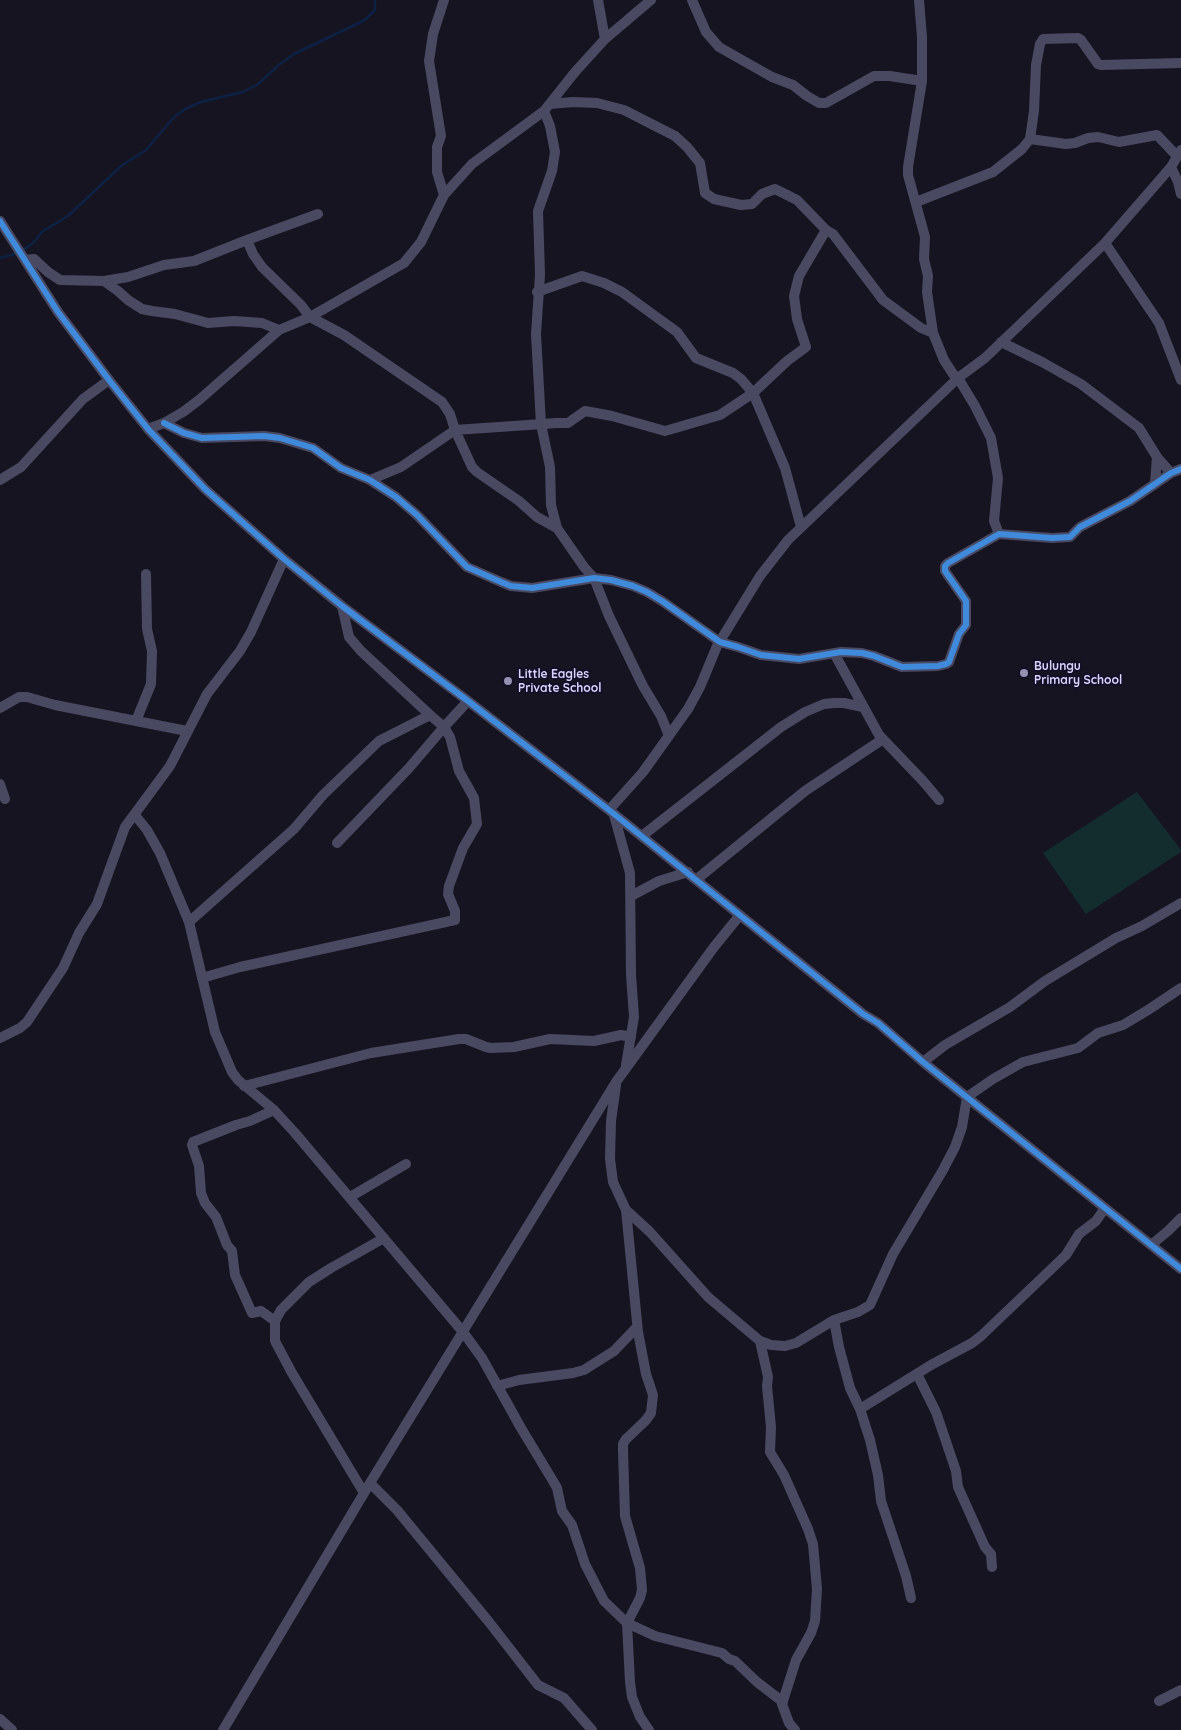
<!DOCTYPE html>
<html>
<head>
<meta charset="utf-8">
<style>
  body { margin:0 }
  canvas { display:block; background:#161421 }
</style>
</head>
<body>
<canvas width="1181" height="1730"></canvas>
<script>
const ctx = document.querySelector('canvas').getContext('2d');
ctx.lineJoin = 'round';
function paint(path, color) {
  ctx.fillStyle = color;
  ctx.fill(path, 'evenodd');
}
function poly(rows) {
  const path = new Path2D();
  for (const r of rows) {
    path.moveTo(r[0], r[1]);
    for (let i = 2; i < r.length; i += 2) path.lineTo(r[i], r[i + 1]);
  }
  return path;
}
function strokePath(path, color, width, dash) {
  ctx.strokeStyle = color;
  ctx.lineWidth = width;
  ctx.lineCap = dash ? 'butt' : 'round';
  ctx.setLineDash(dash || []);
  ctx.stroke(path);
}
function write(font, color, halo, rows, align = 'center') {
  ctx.font = font + ' Quicksand,sans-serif';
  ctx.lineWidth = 4;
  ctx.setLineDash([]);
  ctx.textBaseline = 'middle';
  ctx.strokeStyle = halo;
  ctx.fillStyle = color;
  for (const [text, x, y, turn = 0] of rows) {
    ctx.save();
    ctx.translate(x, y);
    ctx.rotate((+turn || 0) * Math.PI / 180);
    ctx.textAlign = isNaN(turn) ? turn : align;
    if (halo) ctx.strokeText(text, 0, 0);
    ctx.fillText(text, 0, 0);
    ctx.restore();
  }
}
paint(poly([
  [1137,792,1181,850,1181,852,1086,914,1043,853]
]), '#132c2d');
strokePath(poly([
  [23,250,34,242,43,231,68,216,121,166,146,150,175,116,187,108,201,102,243,92,258,84,280,64,294,54,365,20,375,10,375,0],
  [0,258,18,253]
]), '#0d2144', 2.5);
strokePath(poly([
  [444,0,433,34,429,61,441,136,437,147,437,172,444,195],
  [598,0,605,39],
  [692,0,706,32,719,47,772,77,793,85,807,96,819,103,826,103,874,76,890,76,922,81],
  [919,0,922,37,922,81,908,167,908,175,925,237,924,259,928,276,927,292,933,333,944,360,953,374,958,378,975,406,991,438,998,478,994,521,999,534],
  [550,104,573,102,597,103,624,110,675,136,687,147,700,163,705,193,714,199,741,205,752,204,762,194,775,189,797,200,826,230],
  [544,111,550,126,555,152,552,171,538,211,540,275,536,334,541,424,550,467,551,505,557,528,584,567,594,578,609,616,643,686,661,716,669,736],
  [1030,139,1034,111,1036,65,1040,44,1043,39,1078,38,1081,40,1098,64,1101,65,1181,63],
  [1171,167,1178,182,1181,194],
  [916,202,993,172,1022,149,1030,139,1066,144,1075,143,1088,138,1098,137,1119,142,1157,135,1177,156],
  [0,221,58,312,109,380,148,429,205,489,284,559,342,606,468,701,609,810,863,1014,878,1023,923,1062,1181,1269],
  [247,240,318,214],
  [1105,243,1159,323,1181,380],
  [25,260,34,259,48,272,60,280,104,281,128,277,164,265,194,261,247,240,253,254,262,267,301,305,310,317,344,335,442,402,450,414,455,430,472,467,477,472,519,501,537,517,557,528],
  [104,281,118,291,128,300,142,309,152,311,175,314,208,323,234,321,262,323,279,330],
  [537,292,582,276,604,283,622,292,677,332,696,358,733,373,741,379,753,393,785,468,801,527],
  [1001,342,1042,362,1081,384,1139,428,1157,457,1171,473],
  [164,423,184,433,202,438,264,436,280,438,313,448,341,468,370,480,396,497,417,515,467,567,501,582,511,586,532,588,594,578,611,580,633,586,647,592,662,601,720,642,738,647,761,655,799,659,841,652,862,653,874,656,902,667,938,666,946,664,949,662,959,634,966,625,966,601,945,571,945,566,948,563,999,534,1052,538,1070,537,1080,527,1130,501,1171,473,1181,469],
  [148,429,164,423,183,412,199,400,279,330,310,317,404,263,421,242,444,195,472,164,544,111,575,72,605,39,651,0],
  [0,480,21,467,83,399,109,380],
  [370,480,401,467,455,430,557,423,568,423,585,411,612,416,665,431,720,415,753,393,787,361,806,347,797,319,794,296,799,276,826,230,833,234,883,300,921,328,933,333],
  [1155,483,1157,457],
  [342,606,349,637,361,651,430,715],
  [834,653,879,735,923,781,939,800],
  [0,708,19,697,27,697,55,705,187,731],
  [136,721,151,684,152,651,147,629,146,574],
  [0,784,5,799],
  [609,810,643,772,688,709,700,687,717,646,760,576,788,540,958,378,985,358,1105,243,1171,167,1181,150],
  [135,815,147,830,160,853,189,922,215,1032,232,1072,238,1080,274,1110,295,1133,463,1332,482,1358,521,1428,553,1481,557,1488,562,1511,572,1525,585,1564,604,1601,627,1623,655,1636,722,1653,729,1659,735,1661,757,1682,783,1702],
  [614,815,630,873,631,975,634,1017,626,1065],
  [642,836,781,727,805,712,824,704,834,703,844,703,863,707],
  [697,879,805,791,883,739],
  [631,896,659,881,688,872],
  [189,922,294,829,323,795,379,741,430,715,444,727,468,701],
  [202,978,240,967,455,920,455,911,448,894,449,886,463,848,477,824,474,798,459,771,450,737,444,727,409,768,337,843],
  [0,1038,20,1028,27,1022,63,968,79,933,97,904,125,827,170,766,207,694,240,651,251,632,284,559],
  [923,1062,945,1045,1010,1007,1045,981,1116,938,1142,926,1181,903],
  [616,1085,611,1121,610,1159,613,1182,626,1210,638,1332,646,1374,653,1395,651,1413,646,1420,626,1439,623,1444,623,1450,625,1516,640,1568,642,1590,640,1598,627,1623,630,1682,632,1697,640,1717,649,1730],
  [244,1086,371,1053,459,1039,466,1039,486,1047,491,1048,514,1047,550,1039,594,1041,621,1035,631,1037],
  [274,1110,250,1121,236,1125,193,1142,192,1145,199,1166,201,1193,205,1203,216,1217,227,1245,232,1251,235,1275,252,1313,261,1311,275,1321,275,1341,292,1373,364,1493],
  [350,1197,406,1164],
  [626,1210,650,1232,708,1297,760,1341,771,1345,785,1346,796,1343,834,1320,858,1312,870,1305,893,1254,943,1170,955,1147,962,1127,967,1097,993,1079,1023,1062,1078,1048,1098,1033,1123,1025,1148,1010,1181,988],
  [1151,1245,1168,1231,1181,1218],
  [834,1320,839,1347,850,1388,860,1409,870,1440,878,1475,881,1501,906,1576,911,1598],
  [275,1321,281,1310,309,1282,331,1268,384,1238],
  [760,1341,768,1377,767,1386,771,1427,770,1452,784,1475,808,1529,813,1544,817,1589,815,1621,811,1633,796,1660,782,1704,789,1723,795,1730],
  [917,1374,936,1412,956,1471,958,1487,985,1547,991,1554,992,1567],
  [497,1386,519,1380,573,1373,584,1370,614,1351,637,1327],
  [860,1409,931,1365,972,1343,981,1336,1066,1255,1079,1234,1096,1221,1105,1208],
  [370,1483,397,1510,489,1622,538,1685,564,1698,592,1730],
  [1159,1701,1181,1690],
  [0,1719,12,1730],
  [223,1730,370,1483,616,1082,714,947,740,915]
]), '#4a4962', 10);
strokePath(poly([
  [0,221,58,312,109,380,148,429,205,489,284,559,342,606,468,701,609,810,863,1014,878,1023,923,1062,1181,1269],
  [164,423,184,433,202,438,264,436,280,438,313,448,341,468,370,480,396,497,417,515,467,567,501,582,511,586,532,588,594,578,611,580,633,586,647,592,662,601,720,642,738,647,761,655,799,659,841,652,862,653,874,656,902,667,938,666,946,664,949,662,959,634,966,625,966,601,945,571,945,566,948,563,999,534,1052,538,1070,537,1080,527,1130,501,1171,473,1181,469]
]), '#408adc', 6);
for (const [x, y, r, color] of [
  [1024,673,5,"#9591b1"],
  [508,681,5,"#9591b1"]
]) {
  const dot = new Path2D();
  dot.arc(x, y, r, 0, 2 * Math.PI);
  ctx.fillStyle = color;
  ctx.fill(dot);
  strokePath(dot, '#130f26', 2);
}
write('bold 12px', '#d9d4ff', '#130f26', [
  ["Bulungu",1034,666],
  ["Primary School",1034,680],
  ["Little Eagles",518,674],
  ["Private School",518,688]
], 'left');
</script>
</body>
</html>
